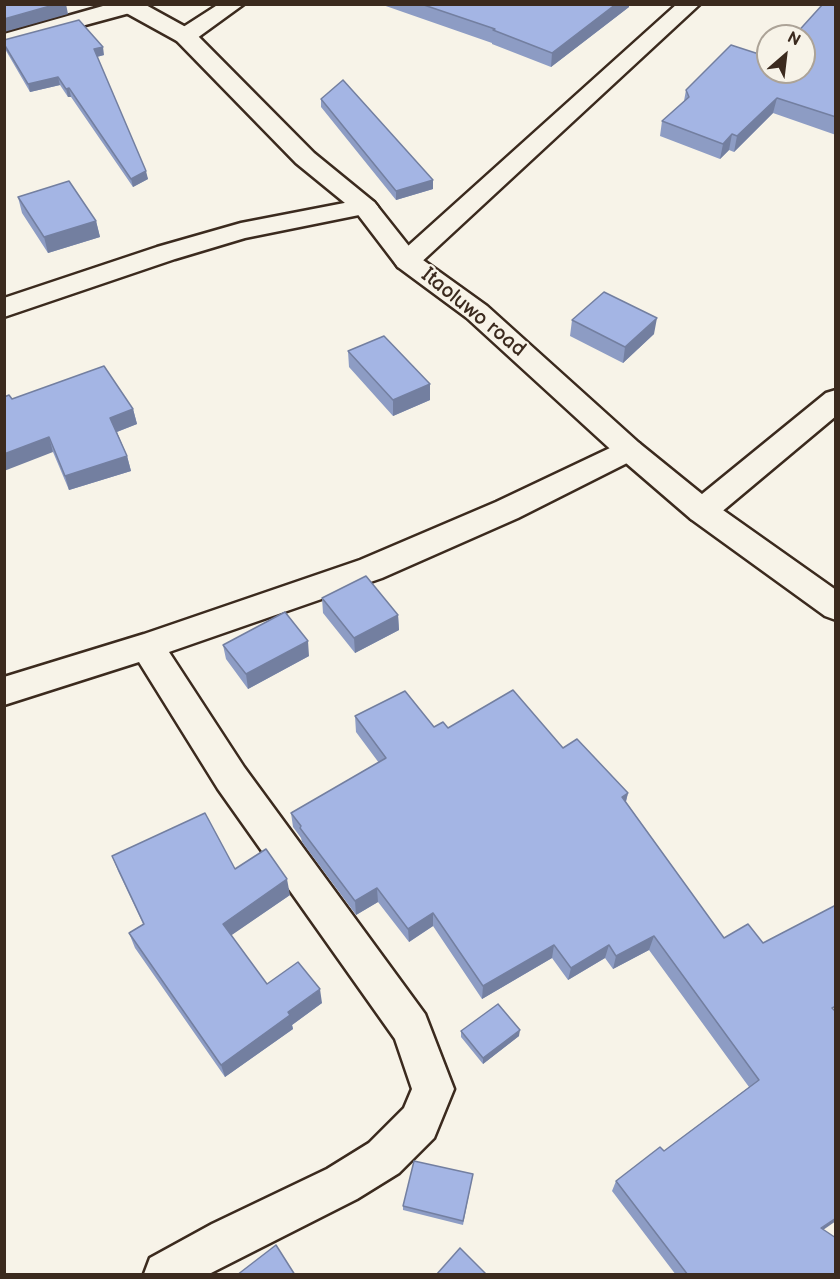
<!DOCTYPE html>
<html>
<head>
<meta charset="utf-8">
<style>
  body { margin:0 }
  #map { position:relative; width:840px; height:1279px; overflow:hidden; background:#f7f3e8; font-family:"Balsamiq Sans",sans-serif }
  canvas { display:block }
  .frame { position:absolute; inset:0; border:6px solid #3b2a1e; pointer-events:none }
  .north { position:absolute; left:756px; top:24px; width:60px; height:60px; box-sizing:border-box; background:#f7f3e8; border:2px solid #aca397; border-radius:50%; rotate:28deg; font-size:16px; font-weight:700; line-height:24px; text-align:center; color:#3b2a1e }
  .north::after { content:''; display:block; margin:auto; width:21px; height:27px; background:#3b2a1e; clip-path:polygon(50% 0,100% 100%,50% 72%,0 100%) }
</style>
</head>
<body>
<div id="map">
<canvas width="840" height="1279"></canvas>
<div class="frame"></div>
<div class="north">N</div>
</div>
<script>
const ctx = document.querySelector('canvas').getContext('2d');
ctx.lineJoin = 'round';
function poly(rows) {
  const path = new Path2D();
  for (const r of rows) {
    path.moveTo(r[0], r[1]);
    for (let i = 2; i < r.length; i += 2) path.lineTo(r[i], r[i + 1]);
  }
  return path;
}
function strokePath(path, color, width, dash) {
  ctx.strokeStyle = color;
  ctx.lineWidth = width;
  ctx.lineCap = dash ? 'butt' : 'round';
  ctx.setLineDash(dash || []);
  ctx.stroke(path);
}
function paint(path, color) {
  ctx.fillStyle = color;
  ctx.fill(path, 'evenodd');
}
function write(font, color, halo, rows, align = 'center') {
  ctx.font = font + ' "Balsamiq Sans",sans-serif';
  ctx.lineWidth = 4.5;
  ctx.setLineDash([]);
  ctx.textBaseline = 'middle';
  ctx.strokeStyle = halo;
  ctx.fillStyle = color;
  for (const [text, x, y, turn = 0] of rows) {
    ctx.save();
    ctx.translate(x, y);
    ctx.rotate((+turn || 0) * Math.PI / 180);
    ctx.textAlign = isNaN(turn) ? turn : align;
    if (halo) ctx.strokeText(text, 0, 0);
    ctx.fillText(text, 0, 0);
    ctx.restore();
  }
}
const street = poly([
  [110,4,140,6,137,11,4,47,4,34,110,4],
  [219,4,244,4,193,41,185,43,177,41,174,36,177,31,219,4],
  [677,4,700,4,416,267,407,269,398,267,394,261,398,255,677,4],
  [365,199,374,202,378,207,374,212,245,238,175,259,4,317,4,298,157,247,241,223,365,199],
  [836,390,836,416,713,519,702,522,691,519,687,511,691,503,826,393,836,390],
  [629,439,639,443,644,450,639,457,518,518,382,578,169,652,244,767,425,1014,454,1089,434,1138,399,1173,357,1199,209,1274,144,1274,150,1258,212,1224,327,1169,369,1143,404,1108,412,1089,395,1039,218,789,139,662,4,705,4,677,144,634,360,560,496,502,629,439]
]);
const secondary = poly([
  [117,4,144,4,193,31,314,153,374,202,416,255,487,306,639,443,713,503,836,590,836,620,825,616,691,519,619,457,467,318,398,267,356,212,296,163,177,41,119,9,117,4]
]);
strokePath(street, '#3b2a1e', 5);
strokePath(secondary, '#3b2a1e', 5);
paint(street, '#f7f3e8');
paint(secondary, '#f7f3e8');
paint(poly([
  [380,4,629,4,629,7,551,67,492,44,492,43],
  [836,4,836,135,773,113,734,152,729,150,720,159,660,136,662,121,684,101,686,90,768,72],
  [4,40,104,55,97,57,148,179,133,187,71,97,68,97,60,85,30,92,5,49],
  [321,99,433,189,396,200,321,107],
  [18,197,96,221,100,237,48,253,22,213],
  [572,320,654,334,623,363,570,336],
  [348,351,430,400,393,416,349,367],
  [12,399,133,409,137,424,117,432,127,456,131,471,69,490,53,452],
  [322,598,398,615,399,630,355,653,323,613],
  [223,645,309,656,248,689,226,659],
  [355,716,434,727,448,728,563,748,628,793,626,802,724,938,823,1230,836,1275,676,1275,612,1191,616,1181,664,1151,749,1087,649,950,613,969,605,958,568,980,552,958,482,999,433,926,409,942,378,902,356,915,302,842,301,838,293,827,291,813,379,763,356,732],
  [112,856,235,869,290,895,231,935,267,984,322,1003,292,1025,293,1029,225,1077,135,948,129,933,143,924,118,871],
  [461,1031,519,1036,483,1064,461,1037],
  [472,1179,463,1225,403,1210,403,1206]
]), '#8d9cc4');
paint(poly([
  [57,4,66,4,68,14,4,32,4,19],
  [616,4,629,4,629,7,551,67,552,53],
  [103,47,104,55,96,57,94,49],
  [58,77,60,85,30,92,28,84],
  [69,88,71,97,68,97,66,89],
  [777,98,773,113,734,152,737,136],
  [732,134,729,150,720,159,723,144],
  [146,171,148,179,133,187,131,179],
  [433,180,433,189,396,200,396,191],
  [96,221,100,237,48,253,44,237],
  [657,318,654,334,623,363,625,347],
  [430,384,430,400,393,416,393,400],
  [133,409,137,424,114,433,110,418],
  [49,437,53,452,4,471,4,454],
  [127,456,131,471,69,490,65,476],
  [398,615,399,630,355,653,354,638],
  [308,641,309,656,248,689,246,674],
  [628,793,624,808,622,797],
  [287,879,290,895,226,939,223,924],
  [377,888,378,902,356,915,355,901],
  [433,913,433,926,409,942,408,929],
  [654,936,649,950,613,969,616,956],
  [554,945,552,958,482,999,483,986],
  [609,945,605,958,568,980,571,968],
  [320,989,322,1003,292,1025,293,1029,225,1077,221,1065,288,1012],
  [520,1030,519,1036,483,1064,483,1058],
  [836,1218,836,1221,813,1237,821,1228]
]), '#737fa0');
const building = poly([
  [4,4,57,4,4,19,4,4],
  [421,4,616,4,552,53,493,30,495,29,421,4],
  [823,4,836,4,836,117,777,98,737,136,732,134,723,144,662,121,689,97,686,90,731,45,768,57,768,72,804,72,804,36,794,36,823,4],
  [79,20,103,47,94,49,146,171,131,179,69,88,66,89,58,77,28,84,4,44,4,40,79,20],
  [343,80,433,180,396,191,321,99,343,80],
  [69,181,96,221,44,237,18,197,69,181],
  [604,292,657,318,625,347,572,320,604,292],
  [384,336,430,384,393,400,348,351,384,336],
  [104,366,133,409,110,418,127,456,65,476,49,437,4,454,4,397,9,395,12,399,104,366],
  [366,576,398,615,354,638,322,598,366,576],
  [285,612,308,641,246,674,223,645,285,612],
  [513,690,563,748,577,739,628,793,622,797,724,938,748,924,763,943,836,905,836,1006,832,1008,836,1012,836,1218,821,1228,836,1238,836,1275,688,1275,616,1181,660,1147,664,1151,759,1080,654,936,616,956,609,945,571,968,554,945,483,986,433,913,408,929,377,888,355,901,300,828,301,826,291,813,386,758,355,716,405,691,434,727,443,722,448,728,513,690],
  [205,813,235,869,266,849,287,879,223,924,267,984,298,962,320,989,288,1012,290,1015,221,1065,129,933,144,924,112,856,205,813],
  [498,1004,520,1030,483,1058,461,1031,498,1004],
  [414,1161,473,1174,463,1221,403,1206,414,1161],
  [276,1245,295,1275,237,1275,276,1245],
  [460,1248,487,1275,436,1275,460,1248]
]);
paint(building, '#a4b5e4');
strokePath(building, '#737fa0', 1.5);
write('21px', '#3b2a1e', '#f7f3e8', [
  ["Itaoluwo road",473,313,39]
]);
</script>
</body>
</html>
